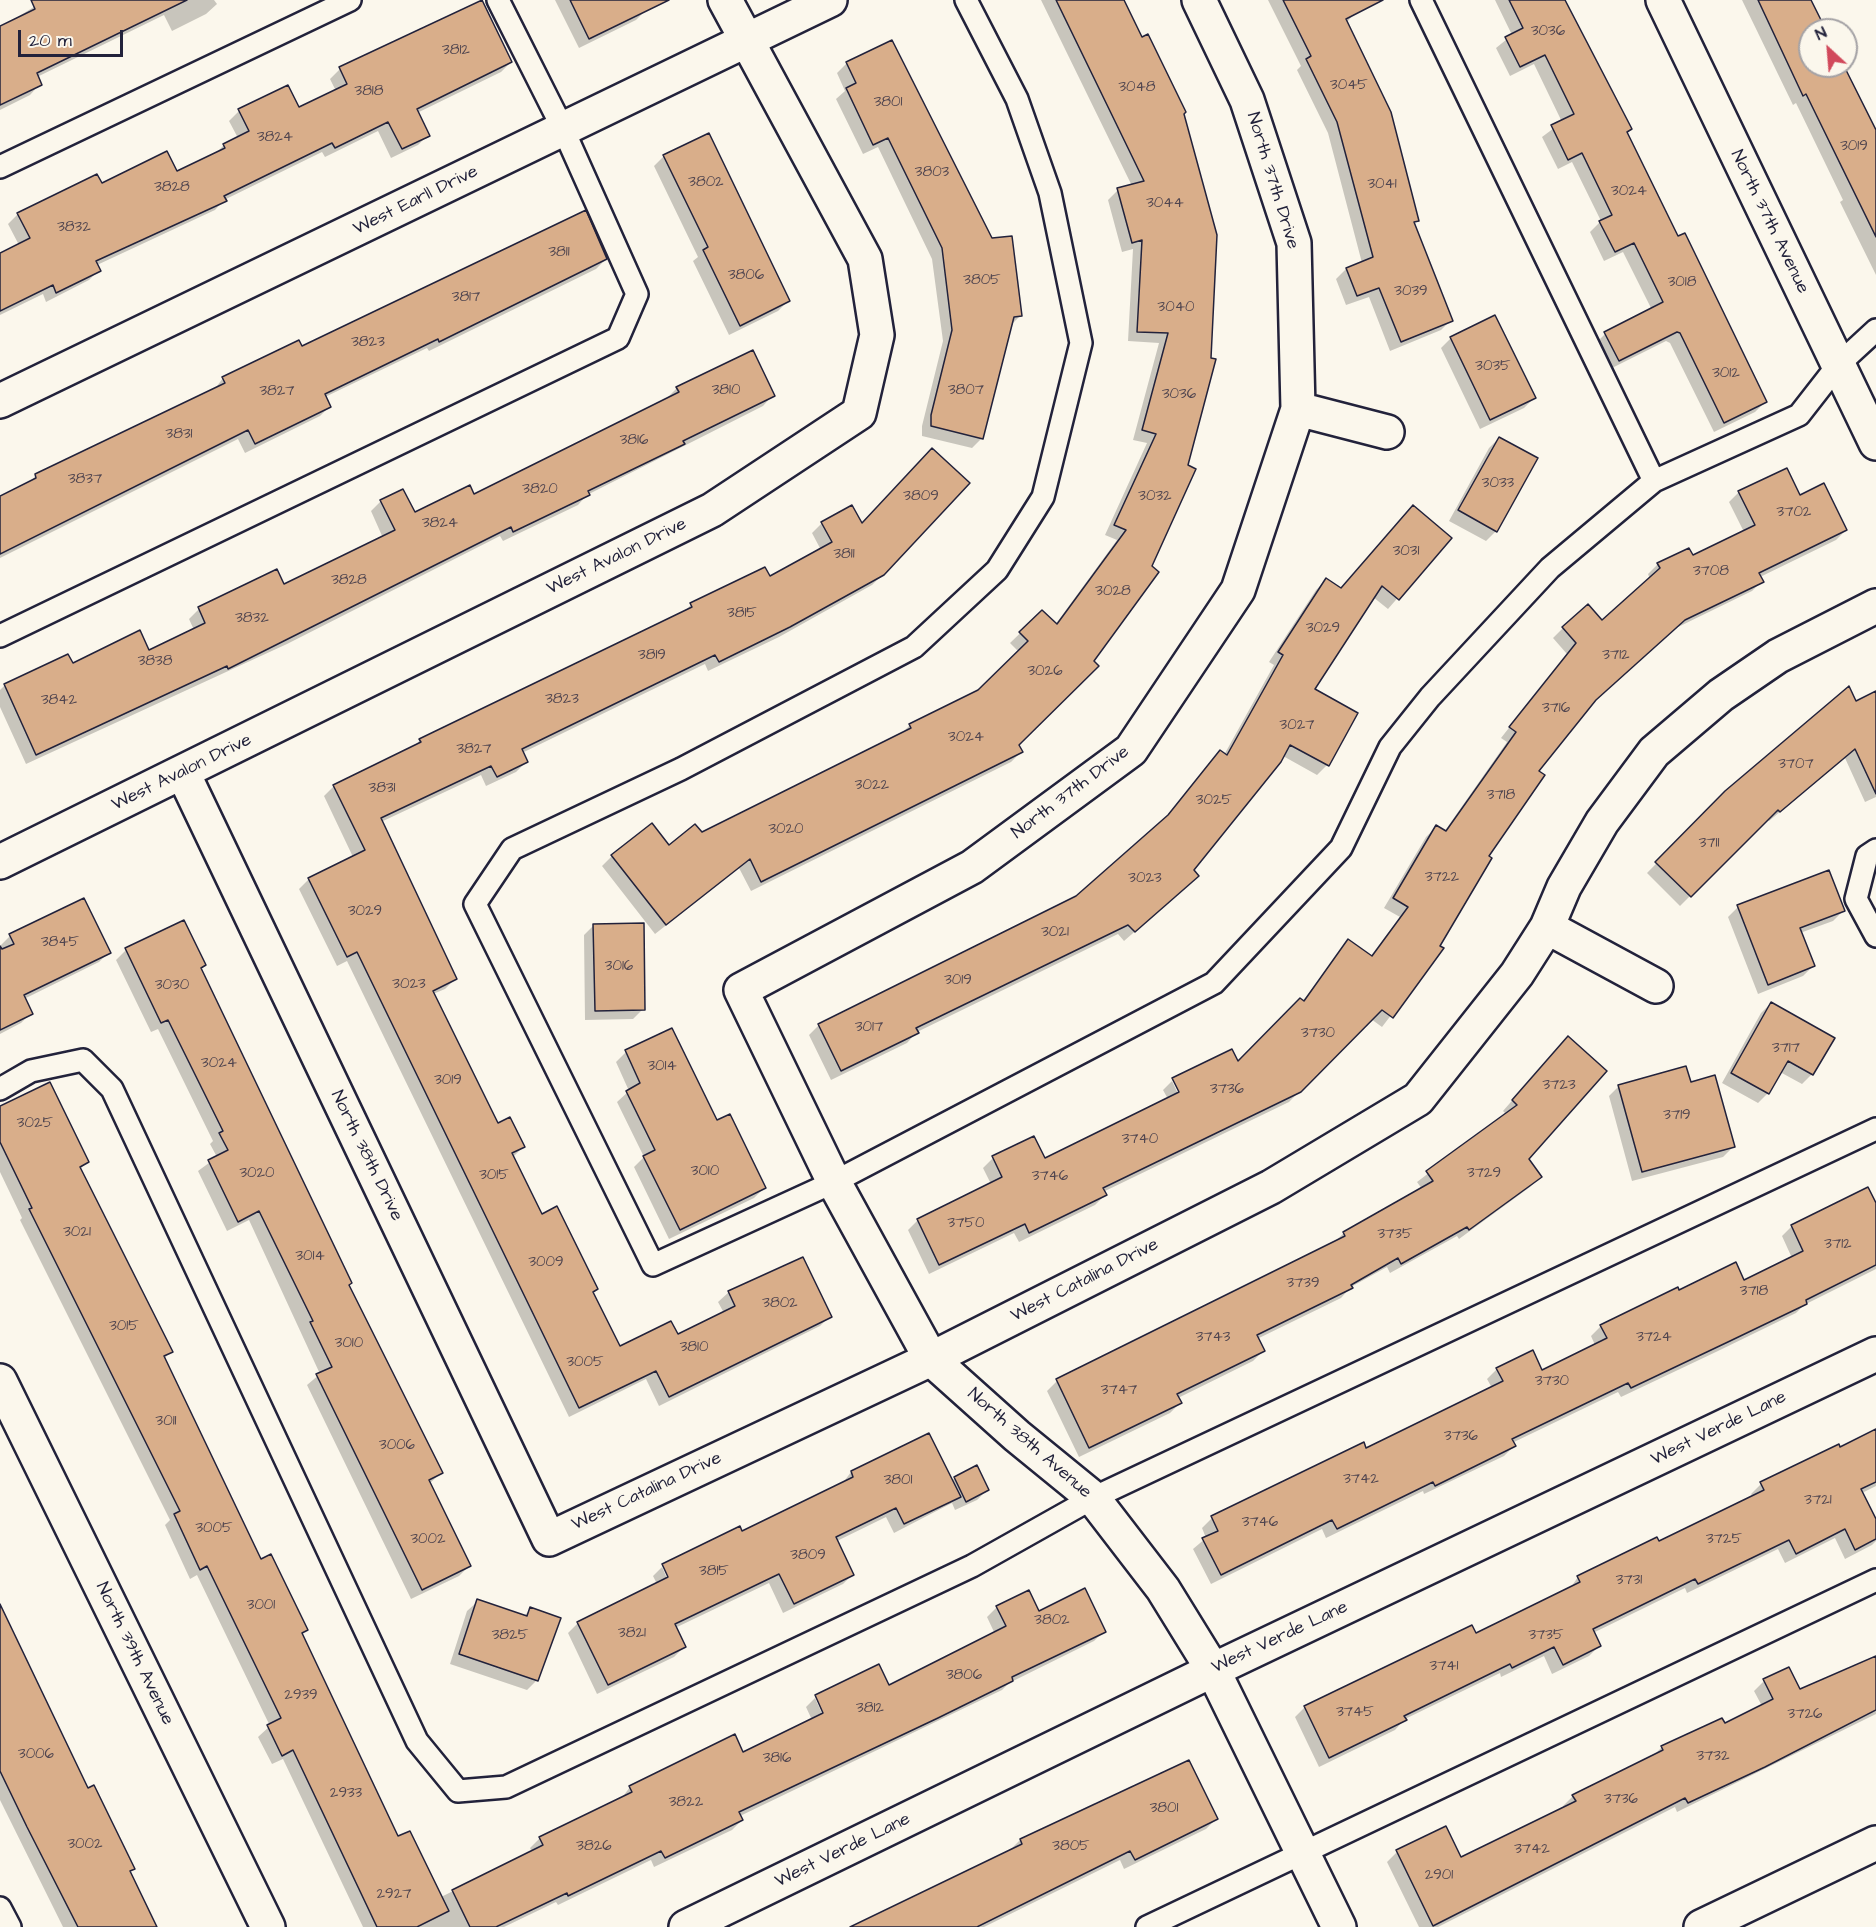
<!DOCTYPE html>
<html>
<head>
<meta charset="utf-8">
<style>
  body { margin:0 }
  #map { position:relative; width:1876px; height:1927px; overflow:hidden; background:#fbf7ec; font-family:"Architects Daughter",sans-serif }
  canvas { display:block }
  .north { position:absolute; left:1798px; top:18px; width:60px; height:60px; box-sizing:border-box; background:#fbf7ec; border:2px solid #a4a2a5; border-radius:50%; rotate:334deg; font-size:16px; font-weight:700; line-height:24px; text-align:center; color:#22223b }
  .north::after { content:''; display:block; margin:auto; width:21px; height:27px; background:#d1495b; clip-path:polygon(50% 0,100% 100%,50% 72%,0 100%) }
  .scale { position:absolute; left:18px; top:30px; width:105px; height:27px; box-sizing:border-box; border:3px solid #22223b; border-top:0; padding-left:8px; font-size:18px; line-height:21px; white-space:nowrap; color:#22223b; -webkit-text-stroke:4px #fbf7ec; paint-order:stroke }
</style>
</head>
<body>
<div id="map">
<canvas width="1876" height="1927"></canvas>
<div class="north">N</div>
<div class="scale">20 m</div>
</div>
<script>
const ctx = document.querySelector('canvas').getContext('2d');
ctx.lineJoin = 'round';
function paint(path, color) {
  ctx.fillStyle = color;
  ctx.fill(path, 'evenodd');
}
function poly(rows) {
  const path = new Path2D();
  for (const r of rows) {
    path.moveTo(r[0], r[1]);
    for (let i = 2; i < r.length; i += 2) path.lineTo(r[i], r[i + 1]);
  }
  return path;
}
function strokePath(path, color, width, dash) {
  ctx.strokeStyle = color;
  ctx.lineWidth = width;
  ctx.lineCap = dash ? 'butt' : 'round';
  ctx.setLineDash(dash || []);
  ctx.stroke(path);
}
function write(font, color, halo, rows, align = 'center') {
  ctx.font = font + ' "Architects Daughter",sans-serif';
  ctx.lineWidth = 5;
  ctx.setLineDash([]);
  ctx.textBaseline = 'middle';
  ctx.strokeStyle = halo;
  ctx.fillStyle = color;
  for (const [text, x, y, turn = 0] of rows) {
    ctx.save();
    ctx.translate(x, y);
    ctx.rotate((+turn || 0) * Math.PI / 180);
    ctx.textAlign = isNaN(turn) ? turn : align;
    if (halo) ctx.strokeText(text, 0, 0);
    ctx.fillText(text, 0, 0);
    ctx.restore();
  }
}
paint(poly([
  [45,0,214,0,217,4,206,14,172,31,164,15,37,77,40,84,30,95,0,110,0,28],
  [555,0,641,0,646,10,636,20,579,48],
  [1041,0,1122,0,1183,114,1209,359,1214,360,1018,745,1021,752,1011,762,751,891,739,868,655,934,602,866,612,856,652,825,669,847,701,834,900,735,910,725,979,691,1019,652,1010,643,1042,612,1055,625,1117,540,1105,535,1147,443,1133,440,1159,343,1128,341,1133,249,1122,252,1108,200,1118,190,1132,186],
  [1268,0,1350,0,1356,12,1346,23,1417,220,1413,224,1451,320,1441,330,1390,351,1369,297,1346,305,1336,279,1346,269,1362,263,1328,133,1297,70,1301,66],
  [1495,0,1564,0,1630,129,1626,133,1677,238,1765,402,1755,412,1714,432,1670,343,1666,341,1608,370,1595,344,1605,334,1652,310,1623,252,1604,261,1590,232,1601,221,1572,162,1558,169,1542,137,1562,122,1534,64,1510,76,1496,48,1512,35],
  [1742,0,1810,0,1825,30,1810,30,1810,66,1842,66,1876,135,1876,275,1840,202,1843,200,1796,103,1793,105],
  [511,62,501,72,417,113,428,135,418,145,391,158,378,131,325,157,322,152,224,200,215,210,97,265,99,270,89,280,46,302,43,294,0,315,0,255,19,245,8,224,18,214,101,185,176,173,215,154,224,145,238,138,229,121,239,111,298,109,336,91,330,79,340,69],
  [847,63,1020,316,1010,326,982,438,972,448,922,436,922,426,943,341,932,259,878,147,863,154,836,99,845,91,837,73],
  [664,156,788,301,778,311,729,335,693,261,698,257,654,166],
  [606,259,596,269,429,351,427,348,325,397,330,406,320,416,245,453,238,439,0,558,0,498,27,484,36,476,214,390,223,378,301,348],
  [1451,338,1534,398,1524,408,1480,429,1441,348],
  [677,388,773,395,763,406,587,495,578,505,503,541,500,536,287,644,26,764,0,707,0,690,5,685,68,656,72,665,149,652,194,630,189,619,199,609,284,586,383,538,371,511,381,501,403,491,414,514,473,496,667,398],
  [1499,438,1496,531,1486,541,1449,521,1489,448],
  [1739,492,1799,497,1846,530,1836,540,1760,577,1762,581,1752,591,1674,629,1591,703,1537,771,1438,946,1442,949,1382,1027,1371,1019,1289,1102,1103,1192,1105,1195,1095,1205,1019,1242,1014,1233,929,1274,908,1230,918,1220,991,1184,983,1168,993,1158,1034,1138,1044,1160,1168,1099,1163,1090,1173,1080,1237,1064,1302,1002,1348,941,1370,957,1400,917,1384,908,1426,837,1436,827,1444,832,1507,742,1501,738,1567,654,1553,638,1563,628,1602,622,1650,579,1648,574,1658,564,1692,557,1744,532,1729,502],
  [1172,1081,1175,1081,1184,1098,1181,1100],
  [822,523,883,574,872,585,779,637,708,671,705,664,522,753,526,762,516,772,486,786,481,775,381,822,455,979,445,989,433,994,497,1125,523,1147,513,1157,541,1216,592,1293,619,1348,677,1336,724,1313,718,1302,729,1292,802,1259,830,1316,820,1326,659,1406,646,1379,569,1417,347,961,337,966,299,889,309,879,353,857,324,796,334,786,413,748,420,740,682,613,691,605,769,578,821,550,812,533],
  [1450,538,1388,609,1373,597,1313,689,1327,765,1317,775,1283,756,1192,870,1187,886,1124,941,1118,934,917,1032,907,1043,831,1080,809,1035,819,1025,1077,897,1162,822,1210,762,1220,752,1224,755,1274,665,1269,662,1316,590,1326,580,1340,590],
  [1876,693,1876,797,1865,802,1845,758,1769,821,1767,819,1680,906,1647,873,1726,793,1855,703],
  [1738,907,1843,911,1833,921,1800,933,1813,966,1803,976,1758,994,1728,917],
  [594,925,643,1009,633,1019,585,1020,584,935],
  [10,936,109,952,99,962,24,999,31,1013,21,1023,0,1034,0,952,3,951,0,946],
  [126,950,200,969,347,1286,441,1473,429,1484,469,1566,459,1576,411,1599,307,1385,320,1374,249,1220,227,1231,198,1171,217,1157,210,1144,213,1141,158,1029,151,1032,116,960],
  [1771,1003,1812,1074,1802,1084,1780,1072,1768,1093,1758,1103,1722,1083,1761,1013],
  [671,1030,716,1122,764,1188,754,1198,669,1239,634,1167,644,1157,617,1102,629,1091,616,1062,626,1052],
  [1558,1048,1527,1159,1540,1177,1530,1187,1459,1239,1457,1236,1390,1273,1387,1267,1351,1287,1341,1298,1257,1339,1263,1351,1253,1361,1178,1398,1180,1403,1170,1413,1079,1457,1047,1391,1057,1381,1333,1243,1344,1233,1422,1189,1417,1182,1506,1114,1503,1111],
  [1690,1084,1733,1147,1723,1157,1632,1181,1609,1096,1619,1086],
  [0,1108,88,1162,80,1169,171,1351,164,1359,261,1561,306,1630,301,1635,398,1838,441,1897,532,1852,530,1848,540,1838,621,1799,630,1787,742,1754,812,1720,806,1707,816,1697,878,1666,888,1687,995,1634,987,1617,997,1607,1038,1613,1104,1631,1094,1641,1009,1683,1002,1690,740,1816,742,1820,732,1830,654,1867,651,1860,558,1905,556,1902,504,1927,363,1927,283,1759,272,1764,258,1737,270,1726,197,1575,190,1579,165,1525,170,1520,20,1220,22,1218,0,1172],
  [815,1698,818,1698,828,1719,825,1720],
  [1876,1201,1876,1269,1804,1305,1796,1313,1718,1351,1621,1397,1618,1392,1512,1443,1514,1446,1504,1456,1424,1494,1423,1491,1326,1538,1322,1529,1211,1584,1193,1549,1206,1538,1202,1528,1212,1518,1363,1444,1366,1450,1492,1388,1487,1379,1497,1369,1542,1372,1595,1345,1591,1336,1601,1326,1678,1292,1744,1282,1792,1258,1782,1236,1792,1226],
  [1876,1431,1876,1486,1862,1493,1876,1522,1876,1541,1872,1545,1845,1559,1835,1538,1785,1563,1778,1549,1687,1593,1685,1588,1593,1633,1599,1646,1589,1656,1552,1674,1544,1656,1501,1677,1500,1673,1405,1719,1395,1730,1319,1767,1295,1717,1305,1707,1475,1635,1569,1590,1578,1577,1658,1543,1753,1497,1751,1494,1761,1484],
  [851,1472,951,1481,955,1478,987,1490,977,1500,955,1510,952,1503,894,1533,886,1517,837,1541,853,1574,843,1584,783,1613,769,1583,675,1628,684,1647,674,1657,597,1694,568,1633,578,1623,657,1584,653,1576,663,1566,741,1533,842,1484],
  [662,1567,665,1567,670,1585],
  [478,1601,523,1617,531,1609,537,1680,527,1690,450,1664,467,1611],
  [0,1608,87,1790,133,1869,129,1873,156,1927,63,1927,0,1800],
  [1876,1658,1876,1714,1677,1812,1675,1807,1438,1927,1419,1927,1387,1862,1397,1852,1445,1828,1461,1859,1564,1808,1563,1806,1573,1796,1652,1757,1662,1747,1724,1725,1762,1706,1754,1691,1764,1681,1799,1691],
  [1095,1803,1097,1807,1216,1819,1206,1829,1124,1869,1120,1860,984,1927,854,1927,1010,1850,1020,1840]
]), '#0003');
const building = poly([
  [31,0,187,0,37,73,42,85,0,105,0,26,35,9,31,0],
  [482,0,512,62,417,109,430,136,402,149,388,122,335,148,332,143,224,196,227,201,96,261,101,271,56,293,53,285,0,311,0,253,30,238,17,213,97,174,102,183,167,151,177,171,225,148,223,144,249,131,238,109,288,85,299,107,347,84,339,67,482,0],
  [570,0,669,0,589,39,570,0],
  [1056,0,1124,0,1142,37,1148,34,1186,112,1184,114,1217,235,1211,358,1216,359,1188,465,1196,469,1152,566,1159,572,1094,661,1099,666,1019,745,1023,752,761,882,750,859,666,925,611,855,652,823,669,845,695,824,702,832,911,728,909,724,978,690,1028,641,1019,632,1042,610,1057,624,1126,530,1114,525,1156,434,1142,430,1168,333,1137,332,1142,240,1132,243,1117,188,1144,181,1056,0],
  [1283,0,1383,0,1346,19,1391,112,1419,221,1414,222,1453,321,1401,342,1379,288,1357,296,1346,268,1373,257,1337,122,1306,59,1311,56,1283,0],
  [1509,0,1565,0,1632,129,1627,132,1678,236,1685,233,1767,402,1724,423,1680,333,1677,332,1619,361,1604,332,1663,302,1634,243,1615,252,1599,221,1612,215,1582,153,1568,160,1551,125,1574,114,1545,55,1520,67,1505,37,1523,28,1509,0],
  [1758,0,1811,0,1826,30,1810,30,1810,66,1844,66,1876,130,1876,237,1806,94,1803,96,1758,0],
  [892,40,992,238,1012,236,1022,316,1014,317,983,439,931,426,931,415,952,330,942,248,888,138,873,145,846,88,856,83,846,62,892,40],
  [709,133,790,301,740,326,703,250,708,247,663,155,709,133],
  [586,210,607,259,439,342,438,339,325,394,331,407,255,444,248,430,0,554,0,496,36,478,35,474,225,383,222,377,299,340,302,346,586,210],
  [1495,315,1536,398,1490,420,1450,337,1495,315],
  [753,350,775,396,683,441,685,444,588,491,590,495,513,532,511,527,228,669,227,666,36,755,4,684,68,654,73,663,140,630,149,650,205,623,198,607,277,569,284,584,395,530,380,500,403,489,415,512,470,485,474,494,679,392,676,387,753,350],
  [1499,437,1538,458,1497,532,1458,510,1499,437],
  [932,448,970,483,884,575,790,627,719,662,715,655,522,749,528,762,497,777,491,766,381,818,457,979,433,991,498,1123,510,1117,525,1147,512,1153,542,1214,557,1206,598,1289,593,1292,620,1346,671,1321,678,1334,735,1306,728,1291,803,1257,832,1317,669,1397,656,1371,579,1408,357,952,347,957,308,878,365,850,333,785,421,742,419,739,692,607,690,603,765,567,770,576,832,542,821,522,852,505,862,523,932,448],
  [1787,468,1800,495,1824,483,1847,530,1759,573,1764,582,1685,620,1596,700,1539,771,1545,775,1489,856,1492,858,1440,946,1444,948,1393,1018,1382,1010,1301,1092,1103,1188,1107,1195,1029,1233,1025,1224,939,1265,917,1219,1002,1177,992,1156,1034,1136,1045,1158,1179,1092,1172,1078,1232,1049,1238,1061,1300,998,1304,1001,1348,939,1372,956,1408,907,1393,898,1436,825,1446,831,1516,732,1509,727,1576,643,1562,627,1588,604,1602,620,1660,568,1657,563,1689,548,1693,555,1755,525,1738,491,1787,468],
  [1413,505,1452,538,1399,600,1382,586,1315,689,1358,713,1329,766,1290,745,1281,762,1194,870,1199,876,1135,932,1128,925,916,1028,919,1033,841,1071,818,1024,1076,896,1168,815,1220,750,1227,755,1283,655,1278,652,1326,578,1341,588,1413,505],
  [1849,686,1856,701,1876,691,1876,794,1855,749,1780,812,1778,810,1691,897,1655,862,1725,791,1849,686],
  [1829,870,1845,911,1800,928,1815,966,1768,985,1737,905,1829,870],
  [84,898,111,953,24,995,33,1014,0,1030,0,946,2,949,14,944,9,934,84,898],
  [184,920,206,965,201,968,352,1283,349,1285,443,1473,429,1480,471,1566,422,1590,316,1374,332,1367,310,1322,313,1321,259,1211,238,1222,208,1160,228,1150,219,1133,223,1131,168,1020,161,1023,125,948,184,920],
  [644,923,645,1010,595,1011,593,924,644,923],
  [1771,1002,1835,1038,1813,1075,1788,1061,1769,1094,1731,1073,1771,1002],
  [672,1028,717,1120,730,1114,766,1188,680,1230,643,1156,655,1150,626,1091,640,1083,625,1050,672,1028],
  [1568,1036,1607,1071,1529,1159,1542,1177,1469,1230,1467,1227,1401,1264,1398,1258,1351,1285,1353,1288,1257,1335,1265,1351,1177,1394,1182,1403,1089,1448,1056,1379,1345,1236,1343,1232,1433,1181,1426,1171,1517,1105,1512,1100,1568,1036],
  [1686,1066,1691,1082,1715,1075,1735,1147,1642,1172,1618,1085,1686,1066],
  [50,1082,89,1162,80,1167,173,1352,164,1356,261,1559,271,1554,308,1630,302,1633,398,1836,410,1831,449,1911,417,1927,377,1927,293,1750,282,1756,267,1725,281,1718,207,1566,200,1570,174,1514,180,1511,29,1209,32,1208,0,1142,0,1106,50,1082],
  [1868,1187,1876,1203,1876,1265,1806,1300,1807,1304,1730,1341,1631,1388,1628,1383,1512,1439,1516,1446,1435,1486,1433,1482,1337,1529,1332,1520,1221,1575,1202,1538,1218,1531,1211,1516,1364,1442,1366,1448,1503,1381,1496,1368,1533,1350,1542,1370,1607,1338,1600,1325,1678,1287,1679,1290,1736,1262,1744,1280,1803,1251,1791,1225,1868,1187],
  [1876,1429,1876,1482,1861,1489,1876,1519,1876,1539,1855,1550,1845,1529,1796,1554,1789,1540,1698,1584,1695,1579,1593,1629,1601,1646,1563,1665,1554,1647,1512,1668,1510,1664,1404,1716,1407,1720,1329,1758,1304,1706,1472,1625,1476,1633,1580,1582,1577,1576,1657,1537,1659,1541,1764,1490,1760,1482,1839,1444,1840,1447,1876,1429],
  [929,1433,961,1497,904,1524,896,1508,836,1537,854,1575,794,1604,779,1574,675,1624,686,1647,608,1685,577,1622,668,1577,662,1564,740,1526,742,1531,853,1477,851,1471,929,1433],
  [977,1465,989,1490,966,1502,954,1477,977,1465],
  [1085,1588,1106,1632,1012,1677,1013,1681,938,1718,739,1812,743,1820,665,1858,661,1851,568,1896,567,1893,496,1927,470,1927,452,1890,543,1845,539,1837,632,1792,629,1786,735,1734,743,1752,823,1713,815,1695,879,1664,889,1685,1006,1626,996,1606,1029,1590,1039,1611,1085,1588],
  [477,1599,527,1616,530,1607,561,1618,538,1681,459,1654,477,1599],
  [0,1604,88,1788,94,1785,135,1869,130,1871,157,1927,78,1927,27,1827,0,1771,0,1604],
  [1876,1656,1876,1710,1765,1767,1688,1803,1685,1798,1433,1926,1396,1850,1446,1826,1461,1857,1576,1801,1572,1795,1663,1750,1661,1746,1722,1718,1725,1723,1773,1699,1763,1679,1789,1667,1800,1689,1876,1656],
  [1189,1760,1218,1819,1135,1860,1130,1851,977,1927,850,1927,1022,1844,1020,1839,1189,1760]
]);
paint(building, '#d9ae8a');
strokePath(building, '#22223b', 1.5);
const lane = poly([
  [966,0,1017,99,1050,193,1081,343,1043,497,997,570,914,647,681,769,512,849,475,904,653,1265,834,1182,1214,983,1341,848,1390,747,1430,697,1550,568,1654,481,1799,415,1838,365,1876,330],
  [1421,0,1654,481],
  [0,167,350,0],
  [0,636,618,338,637,294,564,131,498,0],
  [1876,850,1867,856,1856,899,1876,936],
  [0,1089,31,1071,83,1060,112,1089,417,1741,458,1791,506,1787,972,1566,1093,1498,1876,1129],
  [0,1908,10,1927],
  [1147,1927,1876,1580]
]);
const street = poly([
  [1199,0,1247,100,1294,243,1298,409,1238,590,1131,750,972,867,741,990,834,1182,931,1359,1017,1436,1093,1498,1163,1589,1213,1670,1339,1927],
  [1663,0,1876,443],
  [0,401,830,0],
  [1298,409,1387,432],
  [183,773,549,1539,931,1359,1271,1187,1418,1099,1517,974,1547,927,1564,887,1602,822,1654,752,1721,695,1778,656,1876,606],
  [0,862,712,510,859,413,877,335,865,259,725,0],
  [1547,927,1656,986],
  [686,1927,1213,1670,1876,1354]
]);
const secondary = poly([
  [0,1381,268,1927],
  [1701,1927,1876,1843]
]);
strokePath(lane, '#22223b', 26);
strokePath(street, '#22223b', 38);
strokePath(secondary, '#22223b', 38);
strokePath(lane, '#fbf7ec', 21);
strokePath(street, '#fbf7ec', 33);
strokePath(secondary, '#fbf7ec', 33);
write('15px', '#50454f', null, [
  ["3036",1548,32],
  ["3812",456,51],
  ["3045",1349,86],
  ["3048",1137,88],
  ["3818",369,92],
  ["3801",888,103],
  ["3824",275,138],
  ["3019",1854,147],
  ["3803",932,173],
  ["3802",706,183],
  ["3041",1382,185],
  ["3828",172,188],
  ["3024",1629,192],
  ["3044",1165,204],
  ["3832",74,228],
  ["3811",559,253],
  ["3806",746,276],
  ["3805",982,281],
  ["3018",1682,283],
  ["3039",1411,292],
  ["3817",466,298],
  ["3040",1176,308],
  ["3823",368,343],
  ["3035",1493,367],
  ["3012",1726,374],
  ["3810",726,391],
  ["3807",966,391],
  ["3827",277,392],
  ["3036",1179,395],
  ["3831",179,435],
  ["3816",634,441],
  ["3837",85,480],
  ["3033",1498,484],
  ["3820",540,490],
  ["3809",921,497],
  ["3032",1155,497],
  ["3702",1794,513],
  ["3824",440,524],
  ["3031",1406,552],
  ["3811",844,555],
  ["3708",1711,572],
  ["3828",349,581],
  ["3028",1113,592],
  ["3815",742,614],
  ["3832",252,619],
  ["3029",1323,629],
  ["3819",652,656],
  ["3712",1616,656],
  ["3838",155,662],
  ["3026",1045,672],
  ["3823",562,700],
  ["3842",59,701],
  ["3716",1556,709],
  ["3027",1297,726],
  ["3024",966,738],
  ["3827",474,750],
  ["3707",1796,765],
  ["3022",872,786],
  ["3831",382,789],
  ["3718",1501,796],
  ["3025",1214,801],
  ["3020",786,830],
  ["3711",1709,844],
  ["3722",1442,878],
  ["3023",1145,879],
  ["3029",365,912],
  ["3021",1055,933],
  ["3845",60,943],
  ["3016",619,967],
  ["3019",958,981],
  ["3023",409,985],
  ["3030",172,986],
  ["3017",869,1028],
  ["3730",1318,1034],
  ["3717",1786,1049],
  ["3024",219,1064],
  ["3014",662,1067],
  ["3019",448,1081],
  ["3723",1559,1086],
  ["3736",1227,1090],
  ["3719",1677,1116],
  ["3025",35,1124],
  ["3740",1140,1140],
  ["3010",705,1172],
  ["3020",257,1174],
  ["3729",1484,1174],
  ["3015",494,1176],
  ["3746",1050,1177],
  ["3750",966,1224],
  ["3021",77,1233],
  ["3735",1395,1235],
  ["3712",1838,1245],
  ["3014",310,1257],
  ["3009",546,1263],
  ["3739",1303,1284],
  ["3718",1754,1292],
  ["3802",780,1304],
  ["3015",124,1327],
  ["3743",1213,1338],
  ["3724",1654,1338],
  ["3010",349,1344],
  ["3810",694,1348],
  ["3005",585,1363],
  ["3730",1552,1382],
  ["3747",1119,1391],
  ["3011",166,1422],
  ["3736",1461,1437],
  ["3006",397,1446],
  ["3742",1361,1480],
  ["3801",898,1481],
  ["3721",1818,1501],
  ["3746",1260,1523],
  ["3005",214,1529],
  ["3002",428,1540],
  ["3725",1724,1540],
  ["3809",808,1556],
  ["3815",714,1572],
  ["3731",1629,1581],
  ["3001",261,1606],
  ["3802",1052,1621],
  ["3821",632,1634],
  ["3825",510,1636],
  ["3735",1546,1636],
  ["3741",1444,1667],
  ["3806",964,1676],
  ["2939",301,1696],
  ["3812",870,1709],
  ["3745",1355,1713],
  ["3726",1805,1715],
  ["3006",36,1755],
  ["3732",1713,1757],
  ["3816",777,1759],
  ["2933",346,1794],
  ["3736",1621,1800],
  ["3822",686,1803],
  ["3801",1164,1809],
  ["3002",85,1845],
  ["3826",594,1847],
  ["3805",1071,1847],
  ["3742",1532,1850],
  ["2901",1439,1876],
  ["2927",394,1895]
]);
write('18px', '#22223b', '#fbf7ec', [
  ["North 37th Drive",1272,181,73],
  ["West Earll Drive",416,201,-26],
  ["North 37th Avenue",1769,222,64],
  ["West Avalon Drive",617,557,-26],
  ["West Avalon Drive",182,773,-26],
  ["North 37th Drive",1071,793,-37],
  ["North 38th Drive",366,1156,64],
  ["West Catalina Drive",1085,1281,-27],
  ["West Verde Lane",1719,1429,-26],
  ["North 38th Avenue",1029,1444,41],
  ["West Catalina Drive",647,1492,-25],
  ["West Verde Lane",1280,1638,-25],
  ["North 39th Avenue",134,1654,64],
  ["West Verde Lane",843,1851,-26]
]);
</script>
</body>
</html>
